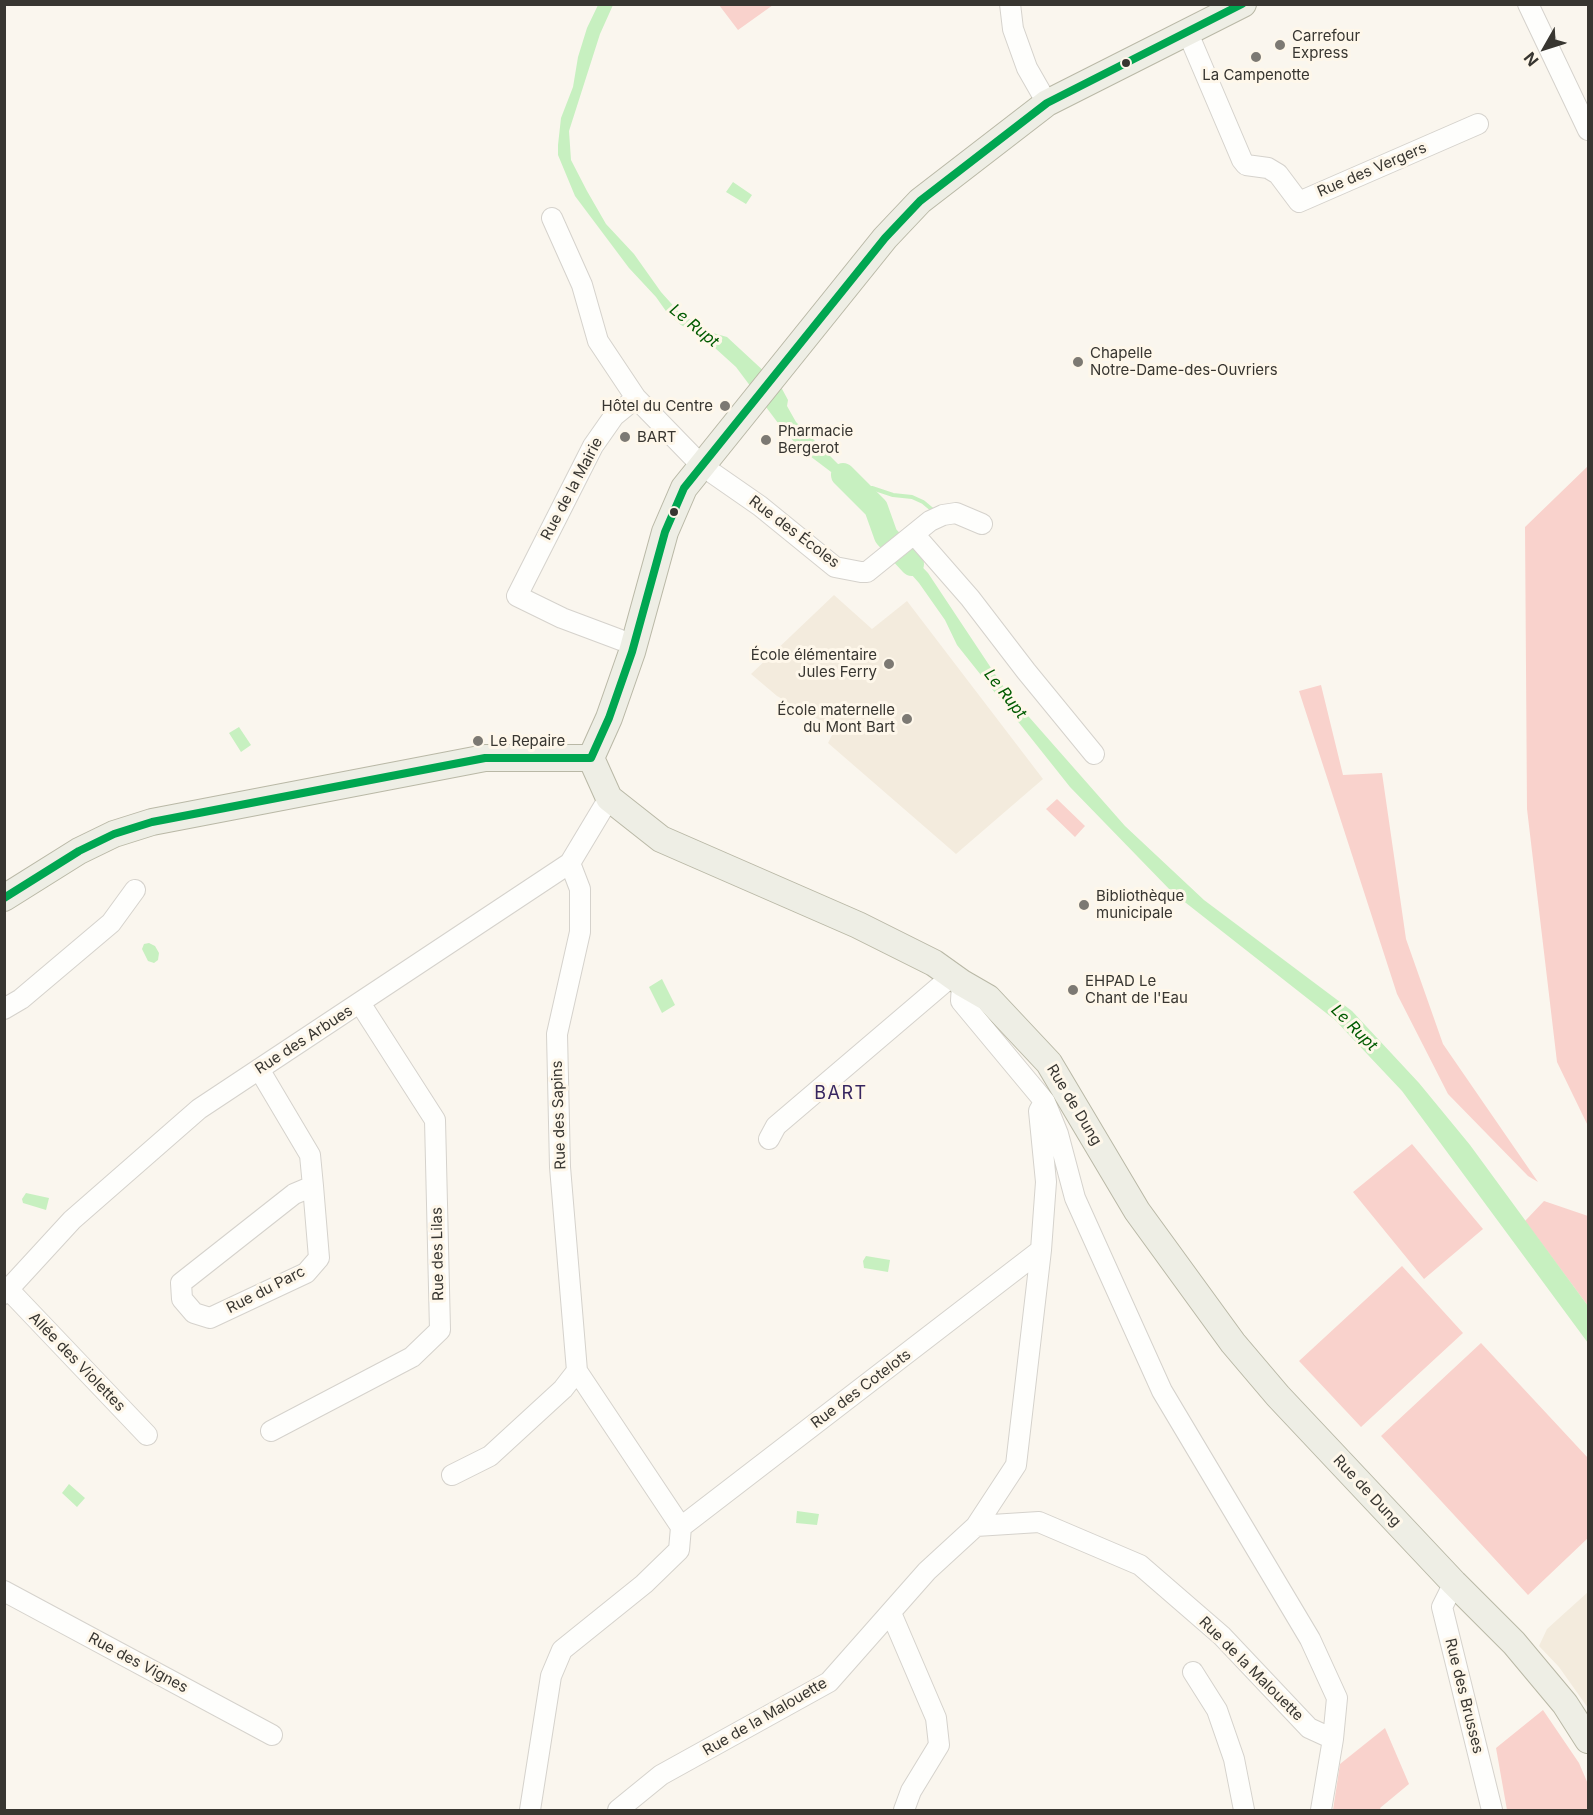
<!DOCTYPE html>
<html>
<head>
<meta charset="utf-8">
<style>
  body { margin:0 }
  #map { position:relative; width:1593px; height:1815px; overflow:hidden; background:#faf6ee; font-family:Inter,sans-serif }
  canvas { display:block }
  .frame { position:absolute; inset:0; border:6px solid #383631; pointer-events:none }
  .north { position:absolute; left:1515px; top:18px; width:60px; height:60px; -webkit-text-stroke:4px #fef7ea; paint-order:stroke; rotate:231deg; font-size:16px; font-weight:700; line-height:24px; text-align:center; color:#383631 }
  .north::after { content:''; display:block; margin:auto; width:21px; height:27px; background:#383631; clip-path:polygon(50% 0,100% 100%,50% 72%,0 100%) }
</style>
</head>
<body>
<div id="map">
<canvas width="1593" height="1815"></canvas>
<div class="frame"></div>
<div class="north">N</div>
</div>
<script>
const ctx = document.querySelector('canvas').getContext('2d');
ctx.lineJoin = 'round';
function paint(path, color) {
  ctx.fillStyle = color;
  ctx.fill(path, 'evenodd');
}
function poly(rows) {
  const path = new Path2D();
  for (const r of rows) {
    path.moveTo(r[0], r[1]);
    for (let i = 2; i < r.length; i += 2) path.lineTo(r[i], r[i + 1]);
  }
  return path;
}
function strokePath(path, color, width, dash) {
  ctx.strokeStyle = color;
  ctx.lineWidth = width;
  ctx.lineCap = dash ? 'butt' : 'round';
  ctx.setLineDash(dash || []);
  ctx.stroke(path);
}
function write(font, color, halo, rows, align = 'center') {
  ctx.font = font + ' Inter,sans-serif';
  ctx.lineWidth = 6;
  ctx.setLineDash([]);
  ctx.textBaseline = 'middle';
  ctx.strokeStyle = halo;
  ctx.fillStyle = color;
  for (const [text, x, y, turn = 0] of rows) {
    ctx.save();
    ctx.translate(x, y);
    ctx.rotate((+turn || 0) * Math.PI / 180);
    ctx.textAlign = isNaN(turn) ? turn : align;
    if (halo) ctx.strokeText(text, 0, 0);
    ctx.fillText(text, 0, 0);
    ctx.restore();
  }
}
paint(poly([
  [834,595,872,629,907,601,1043,779,956,854,828,743,835,729,777,696,751,674],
  [1588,1592,1588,1708,1559,1667,1539,1646,1547,1629]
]), '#f3ebdd');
paint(poly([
  [719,5,773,5,738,30],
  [1588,466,1588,1126,1557,1062,1527,809,1525,527],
  [1321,685,1343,775,1382,773,1406,939,1443,1044,1538,1182,1528,1176,1448,1094,1397,994,1299,691],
  [1057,799,1085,826,1075,837,1046,809],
  [1412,1144,1483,1229,1424,1279,1353,1192],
  [1544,1201,1588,1216,1588,1306,1525,1221],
  [1402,1266,1463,1333,1361,1427,1299,1361],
  [1481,1343,1588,1458,1588,1538,1528,1595,1381,1436],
  [1543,1710,1579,1763,1588,1784,1588,1810,1507,1810,1496,1748],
  [1385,1728,1409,1784,1380,1808,1381,1810,1333,1810,1340,1764]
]), '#f9d2cc');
paint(poly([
  [598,5,613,5,600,34,569,131,571,160,587,191,606,224,634,254,661,292,678,311,706,331,727,337,781,387,788,400,787,406,796,422,838,464,871,492,862,503,847,484,802,450,784,431,736,367,704,338,681,325,668,314,656,297,629,268,575,196,558,155,558,145,561,118,573,87,578,57,587,28],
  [733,182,752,195,746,204,726,192],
  [907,551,928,573,1007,692,1125,826,1204,900,1352,1011,1419,1083,1470,1145,1588,1306,1588,1343,1402,1091,1335,1020,1172,892,1070,787,957,645,945,620,919,583,895,556],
  [239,727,251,745,241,752,229,733],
  [149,943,155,946,159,953,158,960,154,963,148,961,142,949,144,944],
  [662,979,675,1005,662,1013,649,987],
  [26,1193,49,1198,46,1210,23,1203,22,1199],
  [866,1256,890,1260,888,1272,864,1268,863,1261],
  [69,1484,85,1498,77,1507,62,1493],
  [797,1511,819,1514,817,1525,796,1523]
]), '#c7f0c0');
strokePath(poly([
  [862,488,872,488,893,495,912,497,923,502,935,512]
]), '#c7f0c0', 4);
strokePath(poly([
  [843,475,876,508,886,536,912,564]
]), '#c7f0c0', 24);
const minor = poly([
  [1010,4,1013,29,1027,68,1047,103],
  [1528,4,1588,130],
  [1187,31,1242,160,1246,165,1268,168,1278,174,1299,202,1478,124],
  [552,218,582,285,598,341,636,398,701,465,760,506,835,567,861,572,867,572,930,521,943,515,956,513,982,524],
  [914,534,970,598,1026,671,1094,754],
  [634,645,562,618,517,596,593,446,614,416,636,398],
  [4,1009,21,999,111,923,135,890],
  [259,1069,310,1155,313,1186,319,1258,306,1273,210,1318,194,1313,182,1299,181,1283,294,1194,313,1186],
  [769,1139,776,1126,952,976],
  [8,1289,147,1435],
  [4,1294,72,1220,199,1109,570,863,609,798],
  [577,1371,681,1527],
  [271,1431,412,1357,440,1330,435,1120,360,1003],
  [452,1475,490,1456,563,1389,577,1371,560,1167,557,1034,580,932,580,889,570,863],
  [976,1526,1016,1465,1041,1250,1046,1182,1039,1111,1043,1104],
  [681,1527,1041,1250],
  [1454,1583,1442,1607,1492,1810],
  [4,1591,272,1735],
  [891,1613,936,1718,939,1745,911,1791,904,1810],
  [1193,1672,1217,1710,1234,1759,1244,1810],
  [530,1810,551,1676,562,1650,644,1584,679,1550,681,1527],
  [618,1810,661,1775,829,1682,927,1571,976,1526,1039,1522,1140,1565,1222,1636,1309,1728,1333,1739,1337,1698,1310,1639,1162,1391,1075,1198,1058,1134,1045,1102,961,1001,962,983],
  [1321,1810,1333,1739]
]);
const major = poly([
  [591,758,609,798,661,839,858,925,934,963,962,983,988,998,1049,1063,1137,1211,1233,1343,1278,1396,1454,1583,1514,1643,1565,1704,1588,1740],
  [4,898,79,851,114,834,152,822,485,758,591,758,609,718,632,652,665,532,684,488,885,238,920,201,1047,103,1243,4]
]);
strokePath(minor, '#d5d2cc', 22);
strokePath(major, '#b9b8a6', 28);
strokePath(minor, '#fefefc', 20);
strokePath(major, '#eeeee5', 26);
strokePath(poly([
  [4,898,79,851,114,834,152,822,485,758,591,758,609,718,632,652,665,532,684,488,885,238,920,201,1047,103,1242,4]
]), '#00a651', 8);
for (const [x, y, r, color] of [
  [1280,45,6,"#7c7973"],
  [1256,57,6,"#7c7973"],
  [1126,63,5,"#383631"],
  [1078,362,6,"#7c7973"],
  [725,406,6,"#7c7973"],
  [625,437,6,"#7c7973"],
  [766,440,6,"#7c7973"],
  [674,512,5,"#383631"],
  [889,664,6,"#7c7973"],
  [907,719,6,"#7c7973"],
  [478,741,6,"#7c7973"],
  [1084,905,6,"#7c7973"],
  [1073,990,6,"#7c7973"]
]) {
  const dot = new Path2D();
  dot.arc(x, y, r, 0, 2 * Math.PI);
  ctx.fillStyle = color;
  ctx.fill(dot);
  strokePath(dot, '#fef7ea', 2);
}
write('15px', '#383631', '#fef7ea', [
  ["Carrefour",1292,36],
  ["Express",1292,53],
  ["La Campenotte",1256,75,"center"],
  ["Chapelle",1090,353],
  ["Notre-Dame-des-Ouvriers",1090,370],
  ["Hôtel du Centre",713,406,"right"],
  ["Pharmacie",778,431],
  ["Bergerot",778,448],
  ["BART",637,437],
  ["École élémentaire",877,655,"right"],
  ["Jules Ferry",877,672,"right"],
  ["École maternelle",895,710,"right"],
  ["du Mont Bart",895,727,"right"],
  ["Le Repaire",490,741],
  ["Bibliothèque",1096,896],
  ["municipale",1096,913],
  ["EHPAD Le",1085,981],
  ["Chant de l'Eau",1085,998]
], 'left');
write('15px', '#383631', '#fef7ea', [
  ["Rue des Vergers",1372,170,-23],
  ["Rue de la Mairie",572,489,-62],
  ["Rue des Écoles",794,532,37],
  ["Rue des Arbues",304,1040,-33],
  ["Rue de Dung",1074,1105,59],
  ["Rue des Sapins",559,1115,-92],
  ["Rue des Lilas",438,1254,-91],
  ["Rue du Parc",266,1290,-27],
  ["Allée des Violettes",77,1362,46],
  ["Rue des Cotelots",861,1389,-37],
  ["Rue de Dung",1367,1491,47],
  ["Rue des Vignes",138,1663,28],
  ["Rue de la Malouette",1251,1669,45],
  ["Rue des Brusses",1464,1696,76],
  ["Rue de la Malouette",765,1717,-30]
]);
write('italic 16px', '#005b01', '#fef7ea', [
  ["Le Rupt",694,326,39],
  ["Le Rupt",1005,694,52],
  ["Le Rupt",1354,1028,45]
]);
ctx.letterSpacing = '1.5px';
write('18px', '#372660', '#fef7ea', [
  ["BART",841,1094]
]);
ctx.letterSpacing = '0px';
</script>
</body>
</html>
